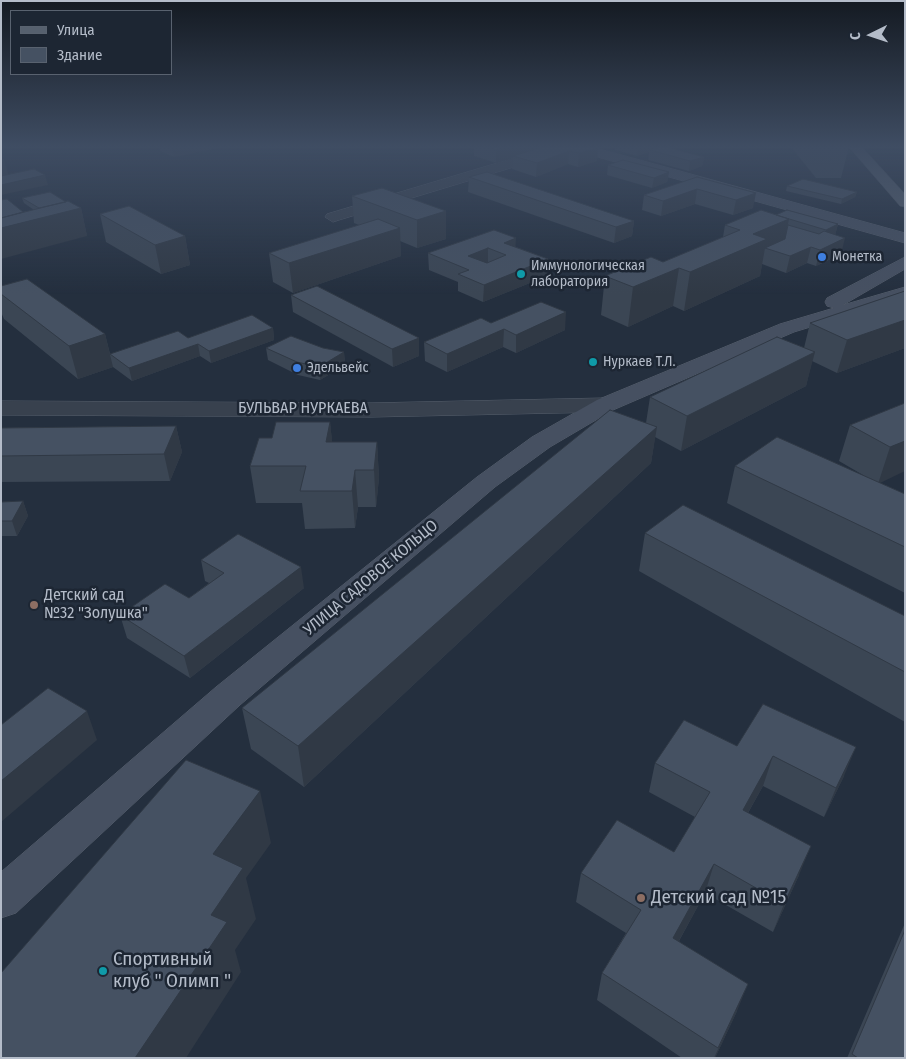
<!DOCTYPE html>
<html>
<head>
<meta charset="utf-8">
<style>
  body { margin:0 }
  #map { position:relative; width:906px; height:1059px; overflow:hidden; background:#242f3e; font-family:"Fira Sans Condensed",sans-serif }
  canvas { display:block }
  .frame { position:absolute; inset:0; border:2px solid #b4bcc9; pointer-events:none }
  .legend { position:absolute; left:10px; top:10px; width:162px; height:65px; box-sizing:border-box; background:#1d2633; border:1px solid #59626f; margin:0; padding:6px 9px; list-style:none; font-size:15px; color:#b4bcc9 }
  .legend li { display:flex; align-items:center; gap:10px; height:25px }
  .legend b { width:25px; border:1px solid #59626f }
  .north { position:absolute; left:846px; top:10px; width:50px; height:50px; -webkit-text-stroke:4px #1d2633; paint-order:stroke; rotate:266deg; font-size:14px; font-weight:700; line-height:20px; text-align:center; color:#b4bcc9 }
  .north::after { content:''; display:block; margin:auto; width:18px; height:22px; background:#b4bcc9; clip-path:polygon(50% 0,100% 100%,50% 72%,0 100%) }
</style>
</head>
<body>
<div id="map">
<canvas width="906" height="1059"></canvas>
<div class="frame"></div>
<ul class="legend">
<li><b style="height:6px;background:#56606e"></b>Улица</li>
<li><b style="height:14px;background:#455162"></b>Здание</li>
</ul>
<div class="north">С</div>
</div>
<script>
const ctx = document.querySelector('canvas').getContext('2d');
ctx.lineJoin = 'round';
function poly(rows) {
  const path = new Path2D();
  for (const r of rows) {
    path.moveTo(r[0], r[1]);
    for (let i = 2; i < r.length; i += 2) path.lineTo(r[i], r[i + 1]);
  }
  return path;
}
function strokePath(path, color, width, dash) {
  ctx.strokeStyle = color;
  ctx.lineWidth = width;
  ctx.lineCap = dash ? 'butt' : 'round';
  ctx.setLineDash(dash || []);
  ctx.stroke(path);
}
function paint(path, color) {
  ctx.fillStyle = color;
  ctx.fill(path, 'evenodd');
}
function write(font, color, halo, rows, align = 'center') {
  ctx.font = font + ' "Fira Sans Condensed",sans-serif';
  ctx.lineWidth = 5;
  ctx.setLineDash([]);
  ctx.textBaseline = 'middle';
  ctx.strokeStyle = halo;
  ctx.fillStyle = color;
  for (const [text, x, y, turn = 0] of rows) {
    ctx.save();
    ctx.translate(x, y);
    ctx.rotate((+turn || 0) * Math.PI / 180);
    ctx.textAlign = isNaN(turn) ? turn : align;
    if (halo) ctx.strokeText(text, 0, 0);
    ctx.fillText(text, 0, 0);
    ctx.restore();
  }
}
const street = poly([
  [554,146,574,146,573,149,339,220,333,222,325,217,327,214,554,146],
  [605,398,613,400,616,405,613,410,605,412,371,417,1,415,1,401,371,403,605,398]
]);
const secondary = poly([
  [568,146,589,146,905,233,905,243,569,149,568,146],
  [905,257,905,269,843,305,905,287,905,298,794,332,613,410,550,447,495,487,240,705,16,913,1,918,1,872,216,687,477,477,532,437,597,400,780,324,834,308,827,306,825,302,827,298,905,257]
]);
const primary = poly([
  [848,146,861,146,905,194,905,207,900,206,848,146]
]);
strokePath(street, '#565f6c', 1);
strokePath(secondary, '#565f6c', 1);
strokePath(primary, '#414a57', 1);
paint(street, '#38414e');
paint(secondary, '#465061');
paint(primary, '#56606e');
paint(poly([
  [159,146,228,146,174,157,160,151],
  [474,146,593,146,597,161,578,167,568,164,536,177,512,169,513,158,496,163,474,156],
  [615,146,670,146,662,147,704,157,702,166,689,171,648,160,649,152,637,156,615,150],
  [652,147,661,147,652,150],
  [790,146,848,146,849,147,841,178,816,178],
  [608,165,669,172,667,182,652,188,607,175],
  [469,177,634,221,632,236,614,243,468,192],
  [697,177,753,208,733,215,695,204,661,216,642,210,644,195],
  [787,186,857,192,855,197,841,204,786,191],
  [352,196,446,211,446,239,417,248,400,241,401,256,293,293,273,282,269,253,359,225,354,223],
  [22,198,66,202,81,208,87,236,23,212,34,210,24,203],
  [129,206,185,236,190,265,161,274,106,242,100,214],
  [776,215,838,224,835,235,841,254,816,266,807,263,786,273,762,264,760,276,684,311,673,306,628,327,601,315,605,276,663,262,723,237,725,225],
  [494,230,516,247,548,259,547,276,483,302,458,291,458,282,429,270,428,253],
  [1,286,105,334,110,354,188,338,273,328,274,340,211,363,200,356,132,381,113,367,78,379,4,319,1,312],
  [905,291,905,348,837,373,812,361,806,386,681,451,655,437,651,463,304,787,251,749,242,708,646,423,650,397,804,348,810,323],
  [291,295,419,338,419,356,393,367,293,312],
  [491,323,565,330,516,353,503,347,447,372,425,361,424,342],
  [266,348,323,348,344,352,345,365,320,380,298,375,268,360],
  [905,403,880,483,905,494,905,593,727,503,735,466,863,475,839,461,850,425],
  [330,422,332,442,377,442,379,478,376,507,358,507,355,528,305,529,302,503,256,503,250,466,272,438],
  [176,426,182,452,170,481,1,482,1,428],
  [23,501,28,516,17,536,1,536,1,502],
  [645,533,905,616,905,722,639,571],
  [201,560,304,588,190,678,127,638,120,615,189,598,209,583,205,581],
  [737,746,844,776,824,817,763,786,748,813,799,875,773,932,705,893,679,941,737,1011,715,1058,682,1058,597,1000,602,973,626,933,576,902,581,873,674,852,695,817,649,792,655,763],
  [905,923,905,1058,847,1058]
]), '#3b4654');
paint(poly([
  [172,146,228,146,174,157],
  [509,146,549,146,513,156,513,158,496,163,496,150],
  [640,146,670,146,652,147,652,151,650,150,649,152,637,156,638,147],
  [598,148,597,161,578,167,579,153],
  [569,151,568,164,536,177,537,163],
  [704,157,702,166,689,171,690,161],
  [1,159,4,159,11,183,45,175,48,185,1,195],
  [669,172,667,182,652,188,654,178],
  [697,189,695,204,661,216,663,201],
  [857,192,855,197,841,204,842,199],
  [756,193,753,208,733,215,736,200],
  [81,208,87,236,1,259,1,228],
  [446,211,446,239,417,248,417,220],
  [789,219,782,253,765,248,760,276,684,311,690,272,753,234],
  [634,221,632,236,614,243,616,227],
  [838,224,835,235,824,240,826,230],
  [400,228,401,256,293,293,289,263],
  [185,236,190,265,161,274,155,245],
  [516,238,515,254,504,243],
  [845,238,841,254,816,266,820,250],
  [811,247,807,263,786,273,790,256],
  [488,248,488,265,468,256],
  [548,259,547,276,483,302,484,285],
  [679,268,673,306,628,327,633,287],
  [566,312,565,330,516,353,516,335],
  [905,320,905,348,837,373,847,340],
  [273,328,274,340,211,363,209,351],
  [504,329,503,347,447,372,447,354],
  [105,334,113,367,78,379,69,346],
  [419,338,419,356,393,367,392,349],
  [198,344,200,356,132,381,129,368],
  [344,352,345,365,320,380,319,367],
  [815,352,806,386,681,451,687,416],
  [330,422,334,458,326,442],
  [176,426,182,452,170,481,164,454],
  [657,427,651,463,304,787,298,746],
  [905,441,905,471,878,484,890,447],
  [377,442,379,478,376,507,374,470],
  [355,470,358,507,355,528,352,491],
  [23,501,28,516,17,536,12,521],
  [301,567,304,588,190,678,184,656],
  [87,711,97,740,1,822,1,781],
  [856,747,844,776,824,817,836,788],
  [773,756,763,786,733,839,743,810],
  [260,791,271,843,246,878,256,919,235,950,241,972,186,1058,135,1058,211,915,213,854],
  [811,846,799,875,773,932,784,904],
  [714,864,705,893,665,966,673,938],
  [748,984,737,1011,715,1058,714,1058]
]), '#303945');
const building = poly([
  [484,146,509,146,496,150,484,146],
  [546,146,593,146,598,148,579,153,569,151,537,163,513,156,546,146],
  [662,146,704,157,690,161,650,150,662,146],
  [823,146,848,146,849,147,824,147,823,146],
  [623,160,669,172,654,178,608,165,623,160],
  [34,169,45,175,1,185,1,176,34,169],
  [487,172,634,221,616,227,469,177,487,172],
  [697,177,756,193,736,200,697,189,663,201,644,195,697,177],
  [803,179,857,192,842,199,787,186,803,179],
  [382,188,446,211,417,220,352,196,382,188],
  [50,192,66,202,39,208,22,198,50,192],
  [7,199,23,212,1,218,1,200,7,199],
  [68,201,81,208,1,228,1,218,68,201],
  [129,206,185,236,155,245,100,214,129,206],
  [761,210,789,219,753,234,767,239,690,272,679,268,633,287,605,276,651,257,663,262,740,230,725,225,761,210],
  [787,210,838,224,826,230,776,215,787,210],
  [378,219,400,228,289,263,269,253,378,219],
  [788,225,819,234,824,231,845,238,820,250,811,247,790,256,765,248,785,239,788,225],
  [494,230,516,238,504,243,548,259,484,285,458,274,469,270,428,253,494,230],
  [488,248,506,255,487,263,468,256,488,248],
  [27,279,105,334,69,346,1,294,1,286,27,279],
  [317,286,419,338,392,349,291,295,317,286],
  [905,291,905,320,847,340,810,323,905,291],
  [541,302,566,312,516,335,504,329,447,354,424,342,481,318,491,323,541,302],
  [252,315,273,328,209,351,198,344,129,368,110,354,178,331,188,338,252,315],
  [291,336,323,348,344,352,319,367,297,362,266,348,291,336],
  [777,337,815,352,687,416,650,397,777,337],
  [905,403,905,441,890,447,850,425,905,403],
  [610,410,657,427,298,746,242,708,610,410],
  [276,422,330,422,326,442,377,442,374,470,355,470,352,491,300,491,306,466,250,466,259,438,272,438,276,422],
  [176,426,164,454,1,456,1,428,176,426],
  [777,437,905,494,905,547,735,466,777,437],
  [23,501,12,521,1,521,1,502,23,501],
  [683,505,905,616,905,672,645,533,683,505],
  [238,534,301,567,184,656,120,615,165,584,189,598,224,573,201,560,238,534],
  [48,688,87,711,1,781,1,725,48,688],
  [763,704,856,747,836,788,773,756,743,810,811,846,784,904,714,864,673,938,748,984,718,1048,602,973,641,910,581,873,617,820,674,852,710,792,655,763,684,720,737,746,763,704],
  [186,760,260,791,213,854,243,868,211,915,227,922,135,1058,1,1058,1,973,186,760],
  [905,930,905,1058,858,1058,852,1054,905,930]
]);
paint(building, '#455162');
strokePath(building, '#303945', 1);
const sky = ctx.createLinearGradient(0, 0, 0, 294);
sky.addColorStop(0, '#141a22');
sky.addColorStop(0.5, '#3f4d63');
sky.addColorStop(1, '#3f4d6300');
ctx.fillStyle = sky;
ctx.fillRect(0, 0, 906, 294);
for (const [x, y, r, color] of [
  [822,257,5,"#3f7fe0"],
  [521,274,5,"#0f9aa8"],
  [593,362,5,"#0f9aa8"],
  [297,368,5,"#3f7fe0"],
  [34,605,5,"#8d6e63"],
  [641,898,5,"#8d6e63"],
  [103,971,5,"#0f9aa8"]
]) {
  const dot = new Path2D();
  dot.arc(x, y, r, 0, 2 * Math.PI);
  ctx.fillStyle = color;
  ctx.fill(dot);
  strokePath(dot, '#1d2633', 2);
}
write('14px', '#b4bcc9', '#1d2633', [
  ["Монетка",832,257],
  ["Иммунологическая",531,266],
  ["лаборатория",531,282],
  ["Нуркаев Т.Л.",603,362],
  ["Эдельвейс",307,368]
], 'left');
write('16px', '#b4bcc9', '#1d2633', [
  ["БУЛЬВАР НУРКАЕВА",303,409],
  ["УЛИЦА САДОВОЕ КОЛЬЦО",371,578,-40]
]);
write('16px', '#b4bcc9', '#1d2633', [
  ["Детский сад",44,596],
  ["№32 \"Золушка\"",44,614]
], 'left');
write('19px', '#b4bcc9', '#1d2633', [
  ["Детский сад №15",651,898],
  ["Спортивный",113,960],
  ["клуб \" Олимп \"",113,982]
], 'left');
</script>
</body>
</html>
